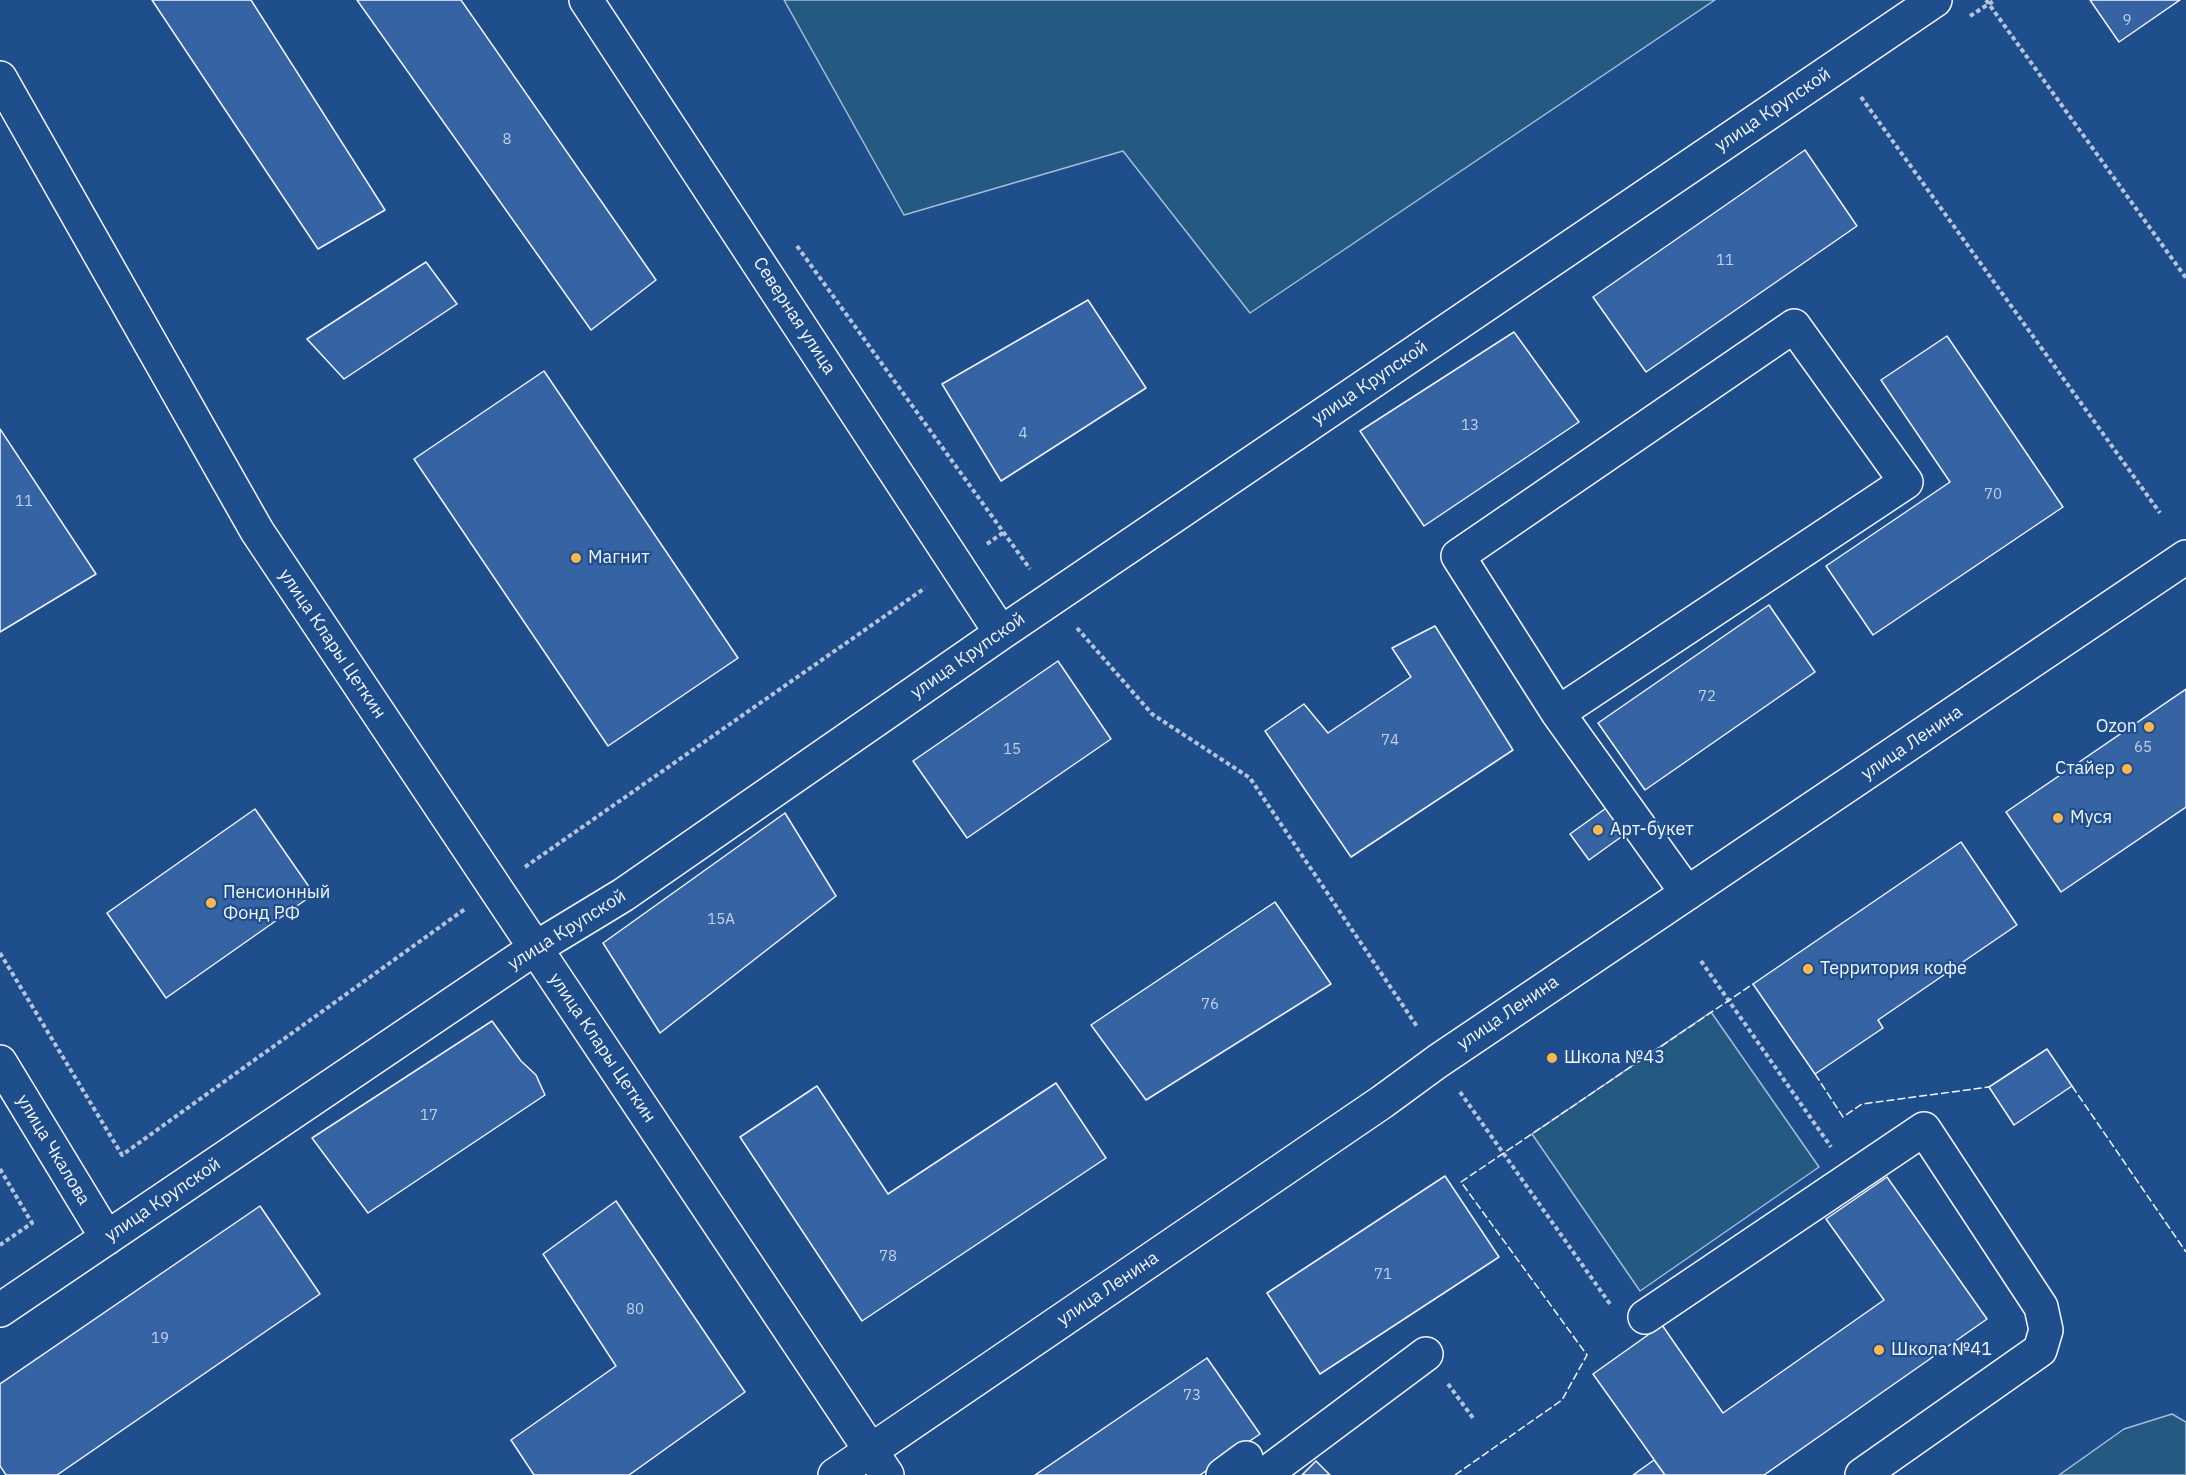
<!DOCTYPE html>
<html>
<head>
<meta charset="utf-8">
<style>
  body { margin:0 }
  canvas { display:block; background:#1f4e8c }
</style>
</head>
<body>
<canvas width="2186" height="1475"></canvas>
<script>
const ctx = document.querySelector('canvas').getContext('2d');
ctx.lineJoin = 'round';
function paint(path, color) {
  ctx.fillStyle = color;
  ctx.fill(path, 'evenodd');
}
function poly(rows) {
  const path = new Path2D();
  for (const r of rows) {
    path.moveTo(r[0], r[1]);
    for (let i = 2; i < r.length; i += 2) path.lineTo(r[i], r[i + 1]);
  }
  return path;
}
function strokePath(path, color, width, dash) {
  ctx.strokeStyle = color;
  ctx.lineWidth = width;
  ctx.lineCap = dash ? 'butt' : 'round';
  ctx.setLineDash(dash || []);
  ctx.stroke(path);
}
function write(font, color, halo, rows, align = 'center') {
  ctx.font = font + ' "IBM Plex Sans",sans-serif';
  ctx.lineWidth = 4.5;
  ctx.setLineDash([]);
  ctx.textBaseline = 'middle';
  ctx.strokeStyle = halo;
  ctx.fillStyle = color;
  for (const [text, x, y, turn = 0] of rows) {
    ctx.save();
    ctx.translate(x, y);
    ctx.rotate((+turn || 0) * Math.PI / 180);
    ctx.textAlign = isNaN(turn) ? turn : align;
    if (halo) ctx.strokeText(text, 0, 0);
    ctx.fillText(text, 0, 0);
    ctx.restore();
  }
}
const green = poly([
  [784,0,1715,0,1250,313,1123,151,904,215,784,0],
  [1711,1012,1819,1167,1640,1291,1532,1134,1711,1012],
  [2172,1414,2186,1422,2186,1475,2059,1475,2124,1429,2172,1414]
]);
paint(green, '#245a82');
strokePath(green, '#a8bbd7', 1.5);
const building = poly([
  [152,0,251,0,385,210,318,249,152,0],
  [357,0,461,0,656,280,591,330,357,0],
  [2090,0,2180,0,2119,42,2090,0],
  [1805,150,1857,226,1646,372,1593,297,1805,150],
  [426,262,457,304,344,379,307,339,426,262],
  [1088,300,1146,388,1001,481,942,384,1088,300],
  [1514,332,1579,422,1424,526,1360,431,1514,332],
  [1947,336,2063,507,1873,635,1826,566,1950,482,1881,380,1947,336],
  [544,371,738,658,608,746,414,459,544,371],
  [0,429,96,574,0,632,0,429],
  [1769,605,1815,672,1645,790,1598,723,1769,605],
  [1435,626,1513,750,1351,857,1265,731,1304,704,1328,733,1411,677,1392,648,1435,626],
  [1058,661,1111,739,967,838,913,761,1058,661],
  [2186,689,2186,807,2061,892,2006,812,2186,689],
  [1609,806,1628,832,1589,860,1570,834,1609,806],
  [255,809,314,894,166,998,107,913,255,809],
  [785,813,836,896,660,1033,603,943,785,813],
  [1961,842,2017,925,1878,1020,1883,1028,1815,1074,1753,984,1961,842],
  [1275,902,1331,984,1146,1100,1091,1025,1275,902],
  [492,1021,521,1061,536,1075,545,1095,368,1213,312,1138,492,1021],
  [2047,1049,2072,1086,2014,1125,1989,1087,2047,1049],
  [1056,1083,1106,1158,862,1321,740,1137,817,1086,888,1194,1056,1083],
  [1445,1176,1499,1257,1320,1374,1267,1293,1445,1176],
  [1887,1177,1987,1319,1764,1475,1665,1475,1593,1374,1662,1325,1723,1413,1884,1300,1826,1219,1887,1177],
  [616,1201,745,1392,629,1475,534,1475,511,1440,616,1366,543,1254,616,1201],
  [260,1206,320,1294,57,1475,6,1475,0,1466,0,1384,260,1206],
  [1207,1358,1260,1434,1200,1475,1035,1475,1207,1358],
  [1654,1460,1665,1475,1633,1475,1654,1460],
  [1316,1461,1330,1475,1302,1475,1316,1461]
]);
paint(building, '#3563a3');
strokePath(building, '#f2f6ff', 1.5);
const minor = poly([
  [586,0,1001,633],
  [0,78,257,531,887,1475],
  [1558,713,1458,556,1794,326,1906,482,1558,713,1687,893],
  [0,1062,107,1238],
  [0,1310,534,949,623,895,1001,633,1935,0],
  [1645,1317,1924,1129,2041,1307,2046,1330,2040,1350,1862,1475],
  [1223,1475,1246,1458],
  [1264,1475,1426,1354]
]);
const major = poly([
  [835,1475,1382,1102,1438,1061,2186,557]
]);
strokePath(minor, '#f2f6ff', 36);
strokePath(major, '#f2f6ff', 36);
strokePath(poly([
  [1986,0,2186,278],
  [1970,16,1995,0],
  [1861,97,2160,513],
  [797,246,1030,569],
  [987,544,1004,532],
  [1077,628,1152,714,1250,778,1418,1028],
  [525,867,925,588],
  [0,953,122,1155,465,909],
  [1701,961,1831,1147],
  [1460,1092,1610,1304],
  [0,1169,32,1223,0,1245],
  [1448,1384,1473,1418]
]), '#b3c4dc', 4, [4.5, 3]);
strokePath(minor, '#1f4e8c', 33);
strokePath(major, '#1f4e8c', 33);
strokePath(poly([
  [1815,1074,1843,1117,1862,1104,1989,1087],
  [2072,1086,2186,1252],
  [1455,1475,1562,1400,1587,1355,1461,1182,1753,984]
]), '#f2f6ff', 1.5, [8, 3]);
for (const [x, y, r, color] of [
  [576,558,6,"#ffb74d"],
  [2149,727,6,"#ffb74d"],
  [2127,769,6,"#ffb74d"],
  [2058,818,6,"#ffb74d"],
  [1598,830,6,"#ffb74d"],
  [211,903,6,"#ffb74d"],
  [1808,969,6,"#ffb74d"],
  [1552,1058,6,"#ffb74d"],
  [1879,1350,6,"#ffb74d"]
]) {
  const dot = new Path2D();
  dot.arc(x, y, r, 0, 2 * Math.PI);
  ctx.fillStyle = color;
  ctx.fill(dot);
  strokePath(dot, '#1f4e8c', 2);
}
write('15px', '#c3d1e8', null, [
  ["9",2127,21],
  ["8",507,140],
  ["11",1725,261],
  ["13",1470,426],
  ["4",1023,434],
  ["70",1993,495],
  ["11",24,502],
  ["72",1707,697],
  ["74",1390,741],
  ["65",2143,748],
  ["15",1012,750],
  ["15А",721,920],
  ["76",1210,1005],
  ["17",429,1116],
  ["78",888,1257],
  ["71",1383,1275],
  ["80",635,1310],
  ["19",160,1339],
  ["73",1192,1396]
]);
write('18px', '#f2f6ff', '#1f4e8c', [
  ["улица Крупской",1773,110,-34],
  ["Северная улица",794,316,57],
  ["улица Крупской",1370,383,-34],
  ["улица Клары Цеткин",332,644,56],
  ["улица Крупской",968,656,-35],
  ["улица Ленина",1912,743,-34],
  ["улица Крупской",567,930,-32],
  ["улица Ленина",1508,1013,-34],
  ["улица Клары Цеткин",602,1048,56],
  ["улица Чкалова",53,1150,59],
  ["улица Крупской",163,1200,-34],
  ["улица Ленина",1108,1289,-34]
]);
write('18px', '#f2f6ff', '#1f4e8c', [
  ["Магнит",588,558],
  ["Ozon",2137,727,"right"],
  ["Стайер",2115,769,"right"],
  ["Муся",2070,818],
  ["Арт-букет",1610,830],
  ["Пенсионный",223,893],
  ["Фонд РФ",223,914],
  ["Территория кофе",1820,969],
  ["Школа №43",1564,1058],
  ["Школа №41",1891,1350]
], 'left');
</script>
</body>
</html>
